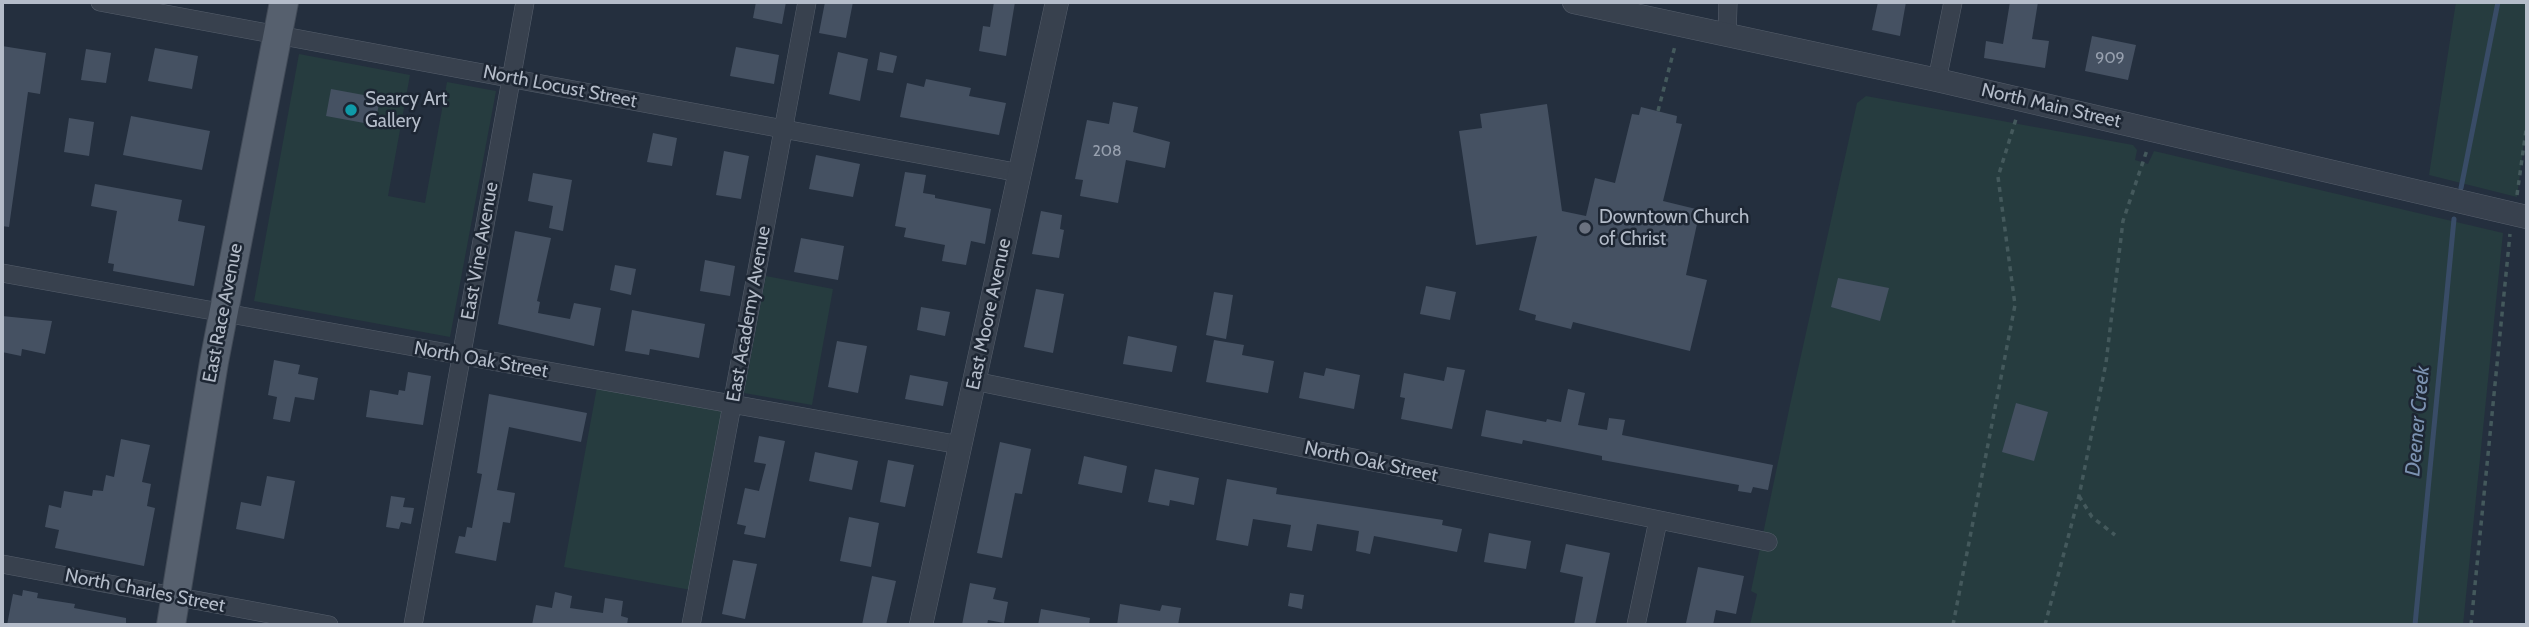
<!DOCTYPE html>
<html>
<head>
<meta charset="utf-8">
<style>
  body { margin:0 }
  #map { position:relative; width:2529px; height:627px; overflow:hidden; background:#242f3e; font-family:Cabin,sans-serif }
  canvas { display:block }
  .frame { position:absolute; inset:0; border:4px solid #b4bcc9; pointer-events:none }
</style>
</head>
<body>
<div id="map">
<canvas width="2529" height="627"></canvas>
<div class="frame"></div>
</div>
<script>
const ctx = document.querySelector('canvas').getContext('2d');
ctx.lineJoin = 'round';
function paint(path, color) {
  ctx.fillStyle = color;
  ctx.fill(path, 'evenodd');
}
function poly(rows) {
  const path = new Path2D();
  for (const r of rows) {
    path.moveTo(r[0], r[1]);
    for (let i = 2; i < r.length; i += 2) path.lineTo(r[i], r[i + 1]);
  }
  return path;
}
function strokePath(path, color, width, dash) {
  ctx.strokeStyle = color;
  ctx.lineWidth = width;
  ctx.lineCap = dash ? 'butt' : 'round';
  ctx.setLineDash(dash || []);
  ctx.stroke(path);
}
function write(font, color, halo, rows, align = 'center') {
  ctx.font = font + ' Cabin,sans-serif';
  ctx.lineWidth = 5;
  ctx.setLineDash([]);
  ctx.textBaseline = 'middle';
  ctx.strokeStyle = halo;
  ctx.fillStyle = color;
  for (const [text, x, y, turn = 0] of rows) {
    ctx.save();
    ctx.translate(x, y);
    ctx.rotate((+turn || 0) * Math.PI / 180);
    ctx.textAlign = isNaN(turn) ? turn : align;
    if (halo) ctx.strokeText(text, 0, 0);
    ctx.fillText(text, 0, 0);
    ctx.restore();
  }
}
paint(poly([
  [2456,2,2527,2,2527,119,2517,197,2429,175],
  [299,54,410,75,388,196,425,203,447,82,496,91,450,337,254,301],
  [1866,96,2133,145,2137,150,2135,160,2148,164,2154,151,2503,233,2463,625,1750,625,1757,594,1751,591,1790,405,1857,103],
  [766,276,833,289,812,405,744,393],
  [597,387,725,410,691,590,564,567]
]), '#263c3f');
strokePath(poly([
  [2461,188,2498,2],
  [2415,625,2454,219]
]), '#394c67', 5);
paint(poly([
  [756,2,786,2,782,24,753,18],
  [825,2,853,2,846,38,819,33],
  [994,2,1015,2,1006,56,979,51,983,26,990,27],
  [1878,2,1906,2,1900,36,1872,30],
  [2010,2,2038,2,2032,39,2049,41,2045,68,1984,58,1986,41,2003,44],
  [2092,36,2136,45,2128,80,2085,71],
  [2,46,46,53,40,94,28,92,9,227,2,226],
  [736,47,779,55,774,84,730,76],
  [155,48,198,56,192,89,148,81],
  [86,49,111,53,106,83,81,80],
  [838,52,868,59,860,101,829,94],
  [880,52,897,56,893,73,877,70],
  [926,79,971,88,969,96,1006,103,999,135,900,117,907,83,924,87],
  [331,89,380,98,375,125,326,116],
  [1113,102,1138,107,1133,132,1170,142,1165,168,1126,160,1118,203,1080,196,1083,180,1075,179,1087,120,1109,124],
  [1547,104,1562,211,1586,216,1595,178,1615,183,1632,114,1639,115,1641,107,1677,116,1676,123,1682,124,1663,201,1700,210,1686,275,1707,280,1690,351,1573,322,1571,329,1535,320,1536,315,1519,310,1537,236,1476,245,1459,131,1482,128,1480,114],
  [131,116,210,131,202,170,123,155],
  [69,118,94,122,89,156,64,152],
  [653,133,677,138,672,166,647,162],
  [724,151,749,156,741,199,716,195],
  [816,155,860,164,853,197,809,189],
  [905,172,926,175,923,193,935,195,935,198,991,209,985,244,971,241,966,265,942,261,945,245,904,237,906,228,895,226],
  [533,173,572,180,563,231,549,228,553,206,528,201],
  [95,184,182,200,178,221,205,226,194,286,113,271,114,264,108,263,117,211,91,206],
  [1041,211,1062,215,1060,229,1064,230,1059,258,1032,254],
  [515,231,551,238,537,301,540,302,538,313,570,319,574,303,601,308,594,346,498,324],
  [801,238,844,246,838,280,794,272],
  [705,260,735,266,730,296,700,291],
  [615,265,636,269,631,295,610,290],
  [1838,278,1889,288,1880,321,1831,307],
  [1426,286,1456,292,1450,320,1420,314],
  [1036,289,1064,294,1053,353,1024,347],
  [1214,292,1233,295,1226,339,1206,335],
  [921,307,950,312,945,336,917,330],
  [632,310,705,324,699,358,650,349,649,355,625,351],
  [2,316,52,321,45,354,22,349,21,356,2,352],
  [1128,336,1177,346,1172,372,1123,364],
  [1214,340,1244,345,1242,355,1274,361,1268,393,1206,382],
  [837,341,867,346,858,393,828,387],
  [274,360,300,365,298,374,318,378,314,400,295,397,290,422,273,419,277,397,268,395],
  [1447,367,1465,370,1452,429,1401,419,1405,398,1400,397,1404,373,1444,381],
  [1326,368,1360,375,1354,409,1299,398,1304,372,1324,376],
  [408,372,431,376,423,425,366,417,370,390,398,395,399,390,405,391],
  [910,375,948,382,943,406,905,399],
  [1568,389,1585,393,1578,425,1607,430,1609,418,1625,420,1622,435,1773,465,1768,490,1753,487,1751,493,1738,491,1739,485,1602,460,1602,456,1523,440,1522,444,1481,436,1486,410,1546,422,1547,419,1561,422],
  [489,394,587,413,581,442,509,427,497,490,515,493,510,523,503,522,496,561,455,553,459,536,465,537,467,527,472,528,482,474,477,473],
  [2016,403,2048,412,2034,461,2002,452],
  [759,436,785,441,765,538,744,534,746,526,737,524,745,488,759,491,766,464,754,462],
  [121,439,150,445,142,482,151,484,147,506,155,508,144,566,55,548,59,530,45,527,49,505,61,508,64,491,92,496,93,490,103,491,106,475,114,477],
  [1000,442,1031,449,1022,494,1015,493,1002,558,977,553],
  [815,452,858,461,852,490,809,481],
  [1084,456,1127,466,1122,493,1078,484],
  [888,460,914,465,905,507,880,502],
  [1155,469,1199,478,1194,505,1170,500,1169,506,1148,502],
  [267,476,295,481,284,539,236,529,241,502,261,506],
  [1227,479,1277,488,1276,494,1443,520,1442,525,1462,529,1457,552,1374,536,1370,554,1356,551,1359,531,1317,524,1312,551,1287,547,1291,525,1253,519,1248,546,1216,540],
  [391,496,405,498,403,507,414,508,411,524,401,522,399,529,386,527],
  [849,517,879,523,871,567,840,561],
  [1489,533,1531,541,1526,569,1484,562],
  [1566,544,1610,553,1595,625,1574,625,1583,577,1560,572],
  [733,560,757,564,745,619,722,614],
  [1698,567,1744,576,1736,614,1716,610,1713,625,1686,623],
  [872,576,896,581,886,625,862,625],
  [970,583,996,588,993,599,1008,602,1004,623,988,620,987,625,962,625],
  [23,590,38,593,37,598,75,604,74,608,126,618,126,625,7,625,13,594,22,596],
  [555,592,572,596,570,608,603,613,605,598,623,601,621,616,628,618,627,625,532,625,536,605,552,608],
  [1290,593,1304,595,1302,609,1288,606],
  [1120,604,1160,611,1162,605,1181,608,1178,625,1117,625],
  [1041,609,1090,618,1089,625,1038,625]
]), '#455162');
const minor = poly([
  [100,2,1020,173],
  [1727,35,1728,2],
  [1937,80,1953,2],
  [2,273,960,445],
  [974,381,1768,542],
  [2,564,329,625],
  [413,625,525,2],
  [691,625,807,2],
  [1636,625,1658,521]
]);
const tertiary = poly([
  [1574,2,1937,80,2527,217],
  [921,625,1057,2]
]);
const primary = poly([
  [171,625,214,362,284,2]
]);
strokePath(minor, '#565f6c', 19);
strokePath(tertiary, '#565f6c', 24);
strokePath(primary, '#414a57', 30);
strokePath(poly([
  [1658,111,1675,46],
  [2517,195,2527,123],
  [2079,496,2092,517,2115,535],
  [1953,625,2015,305,1998,177,2016,119],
  [2045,625,2079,496,2106,363,2123,221,2147,150],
  [2471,625,2510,234]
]), '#44595c', 3.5, [5, 5]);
strokePath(minor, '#38414e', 18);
strokePath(tertiary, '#38414e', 23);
strokePath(primary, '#56606e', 28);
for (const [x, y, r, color] of [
  [351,110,7,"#0f9aa8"],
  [1585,228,7,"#6b7280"]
]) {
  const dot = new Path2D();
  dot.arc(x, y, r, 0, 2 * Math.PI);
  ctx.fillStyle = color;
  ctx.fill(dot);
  strokePath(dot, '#1d2633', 2.5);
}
write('16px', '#98a1af', null, [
  ["909",2110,58],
  ["208",1107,151]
]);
write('19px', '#b4bcc9', '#1d2633', [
  ["North Locust Street",560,87,11],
  ["North Main Street",2051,106,13],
  ["East Vine Avenue",480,251,-80],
  ["East Race Avenue",223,313,-79],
  ["East Academy Avenue",749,314,-80],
  ["East Moore Avenue",989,314,-78],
  ["North Oak Street",481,360,10],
  ["North Oak Street",1371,462,12],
  ["North Charles Street",145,591,11]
]);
write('19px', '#b4bcc9', '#1d2633', [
  ["Searcy Art",365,99],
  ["Gallery",365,121],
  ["Downtown Church",1599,217],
  ["of Christ",1599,239]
], 'left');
write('italic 21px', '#7c92b1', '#1d2633', [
  ["Deener Creek",2418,421,-85]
]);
</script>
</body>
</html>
